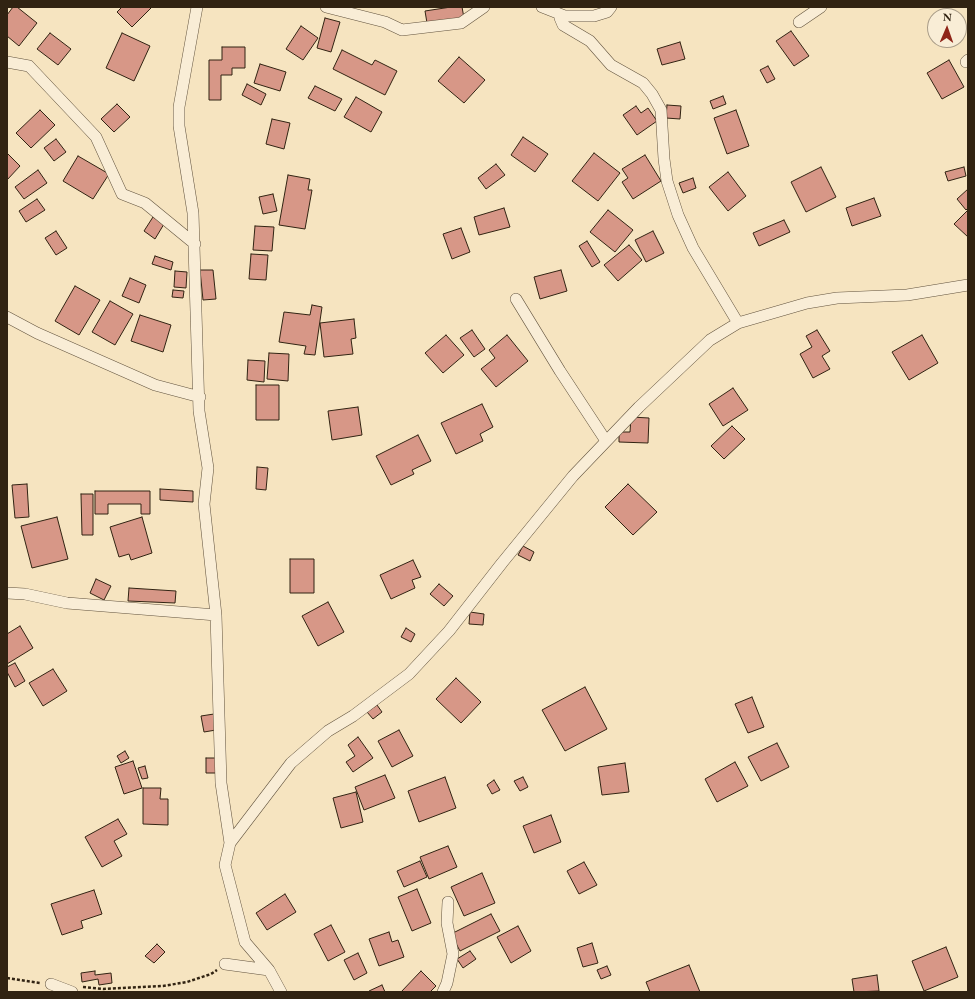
<!DOCTYPE html>
<html>
<head>
<meta charset="utf-8">
<style>
  body { margin:0 }
  #map { position:relative; width:975px; height:999px; overflow:hidden; background:#f6e4c0; font-family:"EB Garamond",serif }
  canvas { display:block }
  .frame { position:absolute; inset:0; border:8px solid #312312; pointer-events:none }
  .north { position:absolute; left:927px; top:8px; width:40px; height:40px; box-sizing:border-box; background:#f9edd6; border:1px solid #a99c88; border-radius:50%; rotate:2deg; font-size:11px; font-weight:700; line-height:16px; text-align:center; color:#312312 }
  .north::after { content:''; display:block; margin:auto; width:14px; height:18px; background:#8f2418; clip-path:polygon(50% 0,100% 100%,50% 72%,0 100%) }
</style>
</head>
<body>
<div id="map">
<canvas width="975" height="999"></canvas>
<div class="frame"></div>
<div class="north">N</div>
</div>
<script>
const ctx = document.querySelector('canvas').getContext('2d');
ctx.lineJoin = 'round';
function paint(path, color) {
  ctx.fillStyle = color;
  ctx.fill(path, 'evenodd');
}
function poly(rows) {
  const path = new Path2D();
  for (const r of rows) {
    path.moveTo(r[0], r[1]);
    for (let i = 2; i < r.length; i += 2) path.lineTo(r[i], r[i + 1]);
  }
  return path;
}
function strokePath(path, color, width, dash) {
  ctx.strokeStyle = color;
  ctx.lineWidth = width;
  ctx.lineCap = dash ? 'butt' : 'round';
  ctx.setLineDash(dash || []);
  ctx.stroke(path);
}
const building = poly([
  [13,7,17,7,37,23,19,46,7,36,7,15,13,7],
  [122,7,152,7,132,27,117,12,122,7],
  [451,7,462,7,464,18,427,23,425,11,451,7],
  [325,18,340,22,331,52,317,48,325,18],
  [301,26,318,38,303,60,286,49,301,26],
  [791,31,809,56,794,66,776,41,791,31],
  [50,33,71,49,58,65,37,49,50,33],
  [122,33,150,46,134,81,106,68,122,33],
  [680,42,685,59,662,65,657,49,680,42],
  [222,47,245,47,245,68,232,68,232,75,221,75,221,100,209,100,209,60,222,60,222,47],
  [342,50,372,65,375,60,397,71,385,95,333,69,342,50],
  [459,57,485,80,464,103,438,81,459,57],
  [949,60,964,87,942,99,927,73,949,60],
  [260,64,286,72,280,91,254,83,260,64],
  [768,66,775,79,767,83,760,70,768,66],
  [247,84,266,94,261,105,242,95,247,84],
  [315,86,342,99,335,111,308,98,315,86],
  [723,96,726,104,713,109,710,101,723,96],
  [356,97,382,112,371,132,344,117,356,97],
  [117,104,130,117,114,132,101,119,117,104],
  [667,105,681,106,680,119,666,118,667,105],
  [636,106,641,113,648,108,657,121,637,135,623,115,636,106],
  [40,110,55,125,31,148,16,133,40,110],
  [736,110,749,146,727,154,714,118,736,110],
  [272,119,290,123,284,149,266,144,272,119],
  [523,137,548,154,535,172,511,155,523,137],
  [56,139,66,152,54,161,44,148,56,139],
  [7,153,20,166,7,180,7,153],
  [594,153,620,173,598,201,572,181,594,153],
  [645,155,661,181,633,199,622,182,628,178,622,169,645,155],
  [78,156,109,174,93,199,63,181,78,156],
  [496,164,505,175,486,189,478,178,496,164],
  [821,167,836,197,806,212,791,182,821,167],
  [964,167,966,176,948,181,945,172,964,167],
  [38,170,47,183,24,199,15,187,38,170],
  [728,172,746,196,728,211,709,187,728,172],
  [288,175,310,179,308,190,312,190,305,229,279,225,288,175],
  [693,178,696,188,683,193,679,183,693,178],
  [968,189,968,208,966,210,957,199,968,189],
  [273,194,277,211,263,214,259,197,273,194],
  [874,198,881,216,852,226,846,208,874,198],
  [37,199,45,210,26,222,19,211,37,199],
  [504,208,510,227,479,235,474,217,504,208],
  [608,210,633,230,615,252,590,232,608,210],
  [968,210,968,237,954,224,968,210],
  [153,217,164,224,155,239,144,231,153,217],
  [784,220,790,232,759,246,753,233,784,220],
  [255,226,274,227,272,251,253,250,255,226],
  [461,228,470,252,452,259,443,234,461,228],
  [56,231,67,248,56,255,45,238,56,231],
  [653,231,664,253,646,262,635,240,653,231],
  [587,241,600,262,592,267,579,246,587,241],
  [629,245,642,260,618,281,604,265,629,245],
  [251,254,268,255,266,280,249,279,251,254],
  [155,256,173,262,171,270,152,264,155,256],
  [200,270,213,270,216,299,203,300,200,270],
  [561,270,567,291,540,299,534,277,561,270],
  [175,271,187,272,186,288,174,287,175,271],
  [130,278,146,285,139,303,122,296,130,278],
  [75,286,100,300,79,335,55,321,75,286],
  [173,290,184,291,183,298,172,297,173,290],
  [110,301,133,314,115,345,92,332,110,301],
  [312,305,322,307,315,355,304,354,306,346,279,342,284,312,310,315,312,305],
  [140,315,171,325,163,352,131,341,140,315],
  [354,319,356,338,351,339,353,354,324,357,320,323,354,319],
  [472,330,485,349,474,357,460,338,472,330],
  [817,330,830,351,822,356,830,369,813,378,800,354,812,347,806,336,817,330],
  [446,335,464,355,443,373,425,353,446,335],
  [507,335,528,361,496,387,481,369,495,358,489,350,507,335],
  [922,335,938,363,909,380,892,352,922,335],
  [269,353,289,354,288,381,267,379,269,353],
  [248,360,265,361,264,382,247,380,248,360],
  [256,385,279,385,279,420,256,420,256,385],
  [733,388,748,410,723,426,709,404,733,388],
  [482,404,493,427,480,434,483,441,456,454,441,423,482,404],
  [358,407,362,435,332,440,328,411,358,407],
  [631,417,649,418,648,443,619,442,619,432,630,432,631,417],
  [732,426,745,439,724,459,711,446,732,426],
  [418,435,431,461,412,470,414,474,391,485,376,456,418,435],
  [257,467,268,468,266,490,256,489,257,467],
  [27,484,29,517,15,518,12,485,27,484],
  [628,484,657,512,633,535,605,507,628,484],
  [160,489,193,491,193,502,160,500,160,489],
  [95,491,150,491,150,514,141,514,141,504,108,504,108,514,95,514,95,491],
  [81,494,93,494,93,535,82,535,81,494],
  [57,517,68,559,32,568,21,526,57,517],
  [142,517,152,553,131,560,129,554,119,557,110,527,142,517],
  [523,546,534,552,530,561,518,555,523,546],
  [290,559,314,559,314,593,290,593,290,559],
  [413,560,421,577,412,580,415,588,391,599,380,575,413,560],
  [96,579,111,586,104,600,90,593,96,579],
  [439,584,453,596,444,606,430,594,439,584],
  [129,588,176,591,175,603,128,601,129,588],
  [328,602,344,632,318,646,302,616,328,602],
  [470,612,484,614,483,625,469,624,470,612],
  [20,626,33,648,7,664,7,634,20,626],
  [406,628,415,634,411,642,401,637,406,628],
  [15,663,25,681,15,687,7,672,7,667,15,663],
  [53,669,67,691,43,706,29,683,53,669],
  [456,678,481,702,461,723,436,699,456,678],
  [585,687,607,729,565,751,542,710,585,687],
  [752,697,764,727,748,733,735,704,752,697],
  [377,705,382,712,373,719,367,712,377,705],
  [214,714,216,730,204,732,201,716,214,714],
  [399,730,413,756,392,767,378,741,399,730],
  [358,737,373,758,353,772,346,762,355,756,348,745,358,737],
  [777,743,789,767,761,781,748,757,777,743],
  [125,751,129,758,121,763,117,756,125,751],
  [206,758,216,758,216,773,206,773,206,758],
  [133,761,142,788,124,794,115,767,133,761],
  [735,762,748,786,717,802,705,779,735,762],
  [625,763,629,792,602,795,598,767,625,763],
  [145,766,148,778,142,779,138,768,145,766],
  [385,775,395,798,364,810,355,787,385,775],
  [445,777,456,808,419,822,408,791,445,777],
  [523,777,528,787,520,791,514,781,523,777],
  [494,780,500,790,492,794,487,785,494,780],
  [143,788,161,788,160,799,168,799,168,825,143,824,143,788],
  [356,792,363,822,341,828,333,798,356,792],
  [551,815,561,842,534,853,523,826,551,815],
  [118,819,127,834,114,841,122,856,102,867,85,837,118,819],
  [448,846,457,867,429,879,420,857,448,846],
  [420,861,427,877,404,887,397,871,420,861],
  [584,862,597,885,579,894,567,871,584,862],
  [482,873,495,903,464,916,451,887,482,873],
  [417,889,431,923,412,931,398,897,417,889],
  [94,890,102,914,81,921,83,928,62,935,51,904,94,890],
  [285,894,296,912,267,930,256,913,285,894],
  [491,914,500,931,460,951,451,934,491,914],
  [331,925,345,952,328,961,314,934,331,925],
  [518,926,531,951,511,963,497,937,518,926],
  [389,932,392,942,398,940,404,957,379,966,369,939,389,932],
  [592,943,598,963,583,967,577,948,592,943],
  [157,944,165,952,154,963,145,956,157,944],
  [946,947,958,977,924,991,912,961,946,947],
  [470,951,476,959,463,968,457,959,470,951],
  [358,953,367,973,354,980,344,960,358,953],
  [689,965,700,992,650,992,646,982,689,965],
  [607,966,611,975,601,979,597,970,607,966],
  [95,971,95,975,111,973,112,983,99,985,98,979,82,982,81,973,95,971],
  [421,971,436,986,430,992,401,992,421,971],
  [877,975,879,991,854,992,852,979,877,975],
  [382,985,385,992,369,992,369,991,382,985]
]);
paint(building, '#d79787');
strokePath(building, '#312312', 1);
const street = poly([
  [197,7,179,107,179,126,193,213,199,411,208,468,204,504,216,615,221,783,230,843,225,865,245,942,269,970,281,992],
  [326,7,385,22,402,30,461,23,484,7],
  [542,7,565,16,594,16,607,12,611,7],
  [565,16,560,18,563,25,590,41,611,65,643,83,652,94,661,110,664,159,667,181,678,215,693,248,738,323],
  [799,22,821,7],
  [7,62,29,66,96,137,122,194,145,203,195,244],
  [966,62,968,60],
  [516,299,560,371,606,441],
  [7,317,37,333,155,385,200,397],
  [7,593,25,594,67,603,216,615],
  [230,843,291,763,328,731,353,716,409,674,449,631,502,563,573,476,639,407,710,340,738,323,807,303,837,298,907,295,968,285],
  [225,964,269,970],
  [51,984,72,992],
  [443,992,447,983,453,954,447,923,448,902]
]);
strokePath(street, '#62533e', 12);
strokePath(poly([
  [7,978,40,983],
  [83,987,103,989,163,986,187,982,211,974,217,970]
]), '#312312', 2.5, [3, 2]);
strokePath(street, '#f9edd6', 11);
</script>
</body>
</html>
